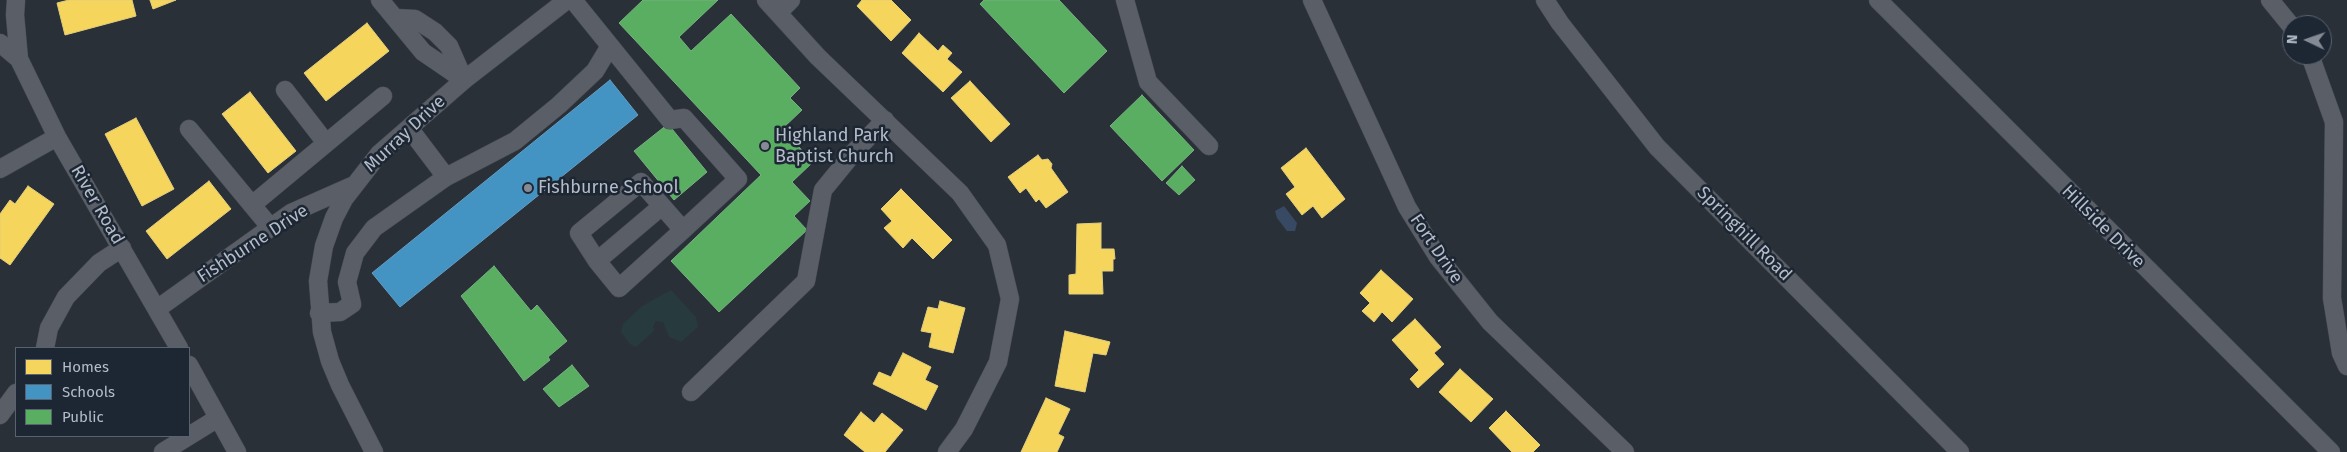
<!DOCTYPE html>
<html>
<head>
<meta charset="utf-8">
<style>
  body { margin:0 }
  #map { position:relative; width:2347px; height:452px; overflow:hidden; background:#2a3038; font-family:"Fira Sans",sans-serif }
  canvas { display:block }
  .legend { position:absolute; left:15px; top:347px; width:175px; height:90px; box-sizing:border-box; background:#1d2633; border:1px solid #59626f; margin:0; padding:6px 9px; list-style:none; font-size:15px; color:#b4bcc9 }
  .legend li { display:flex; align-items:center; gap:10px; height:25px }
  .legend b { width:25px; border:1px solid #59626f }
  .north { position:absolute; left:2282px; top:15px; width:50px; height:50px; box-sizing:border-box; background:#1d2633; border:1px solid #59626f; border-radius:50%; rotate:273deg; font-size:14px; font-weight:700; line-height:20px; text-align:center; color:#b4bcc9 }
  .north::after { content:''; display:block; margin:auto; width:18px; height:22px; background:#848b96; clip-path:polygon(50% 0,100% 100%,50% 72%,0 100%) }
</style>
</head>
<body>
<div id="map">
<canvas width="2347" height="452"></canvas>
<ul class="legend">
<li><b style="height:14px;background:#f6d55c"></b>Homes</li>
<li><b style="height:14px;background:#4393c3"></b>Schools</li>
<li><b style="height:14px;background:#5aae61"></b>Public</li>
</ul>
<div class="north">N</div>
</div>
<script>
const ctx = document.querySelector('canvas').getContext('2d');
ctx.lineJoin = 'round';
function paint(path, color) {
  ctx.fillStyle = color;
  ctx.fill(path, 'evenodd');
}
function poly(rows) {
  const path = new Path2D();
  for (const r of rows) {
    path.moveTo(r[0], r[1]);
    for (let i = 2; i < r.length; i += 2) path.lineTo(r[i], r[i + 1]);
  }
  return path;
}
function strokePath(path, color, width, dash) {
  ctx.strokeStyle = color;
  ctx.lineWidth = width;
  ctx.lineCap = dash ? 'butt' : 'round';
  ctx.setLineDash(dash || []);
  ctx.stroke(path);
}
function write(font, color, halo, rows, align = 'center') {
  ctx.font = font + ' "Fira Sans",sans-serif';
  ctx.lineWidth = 5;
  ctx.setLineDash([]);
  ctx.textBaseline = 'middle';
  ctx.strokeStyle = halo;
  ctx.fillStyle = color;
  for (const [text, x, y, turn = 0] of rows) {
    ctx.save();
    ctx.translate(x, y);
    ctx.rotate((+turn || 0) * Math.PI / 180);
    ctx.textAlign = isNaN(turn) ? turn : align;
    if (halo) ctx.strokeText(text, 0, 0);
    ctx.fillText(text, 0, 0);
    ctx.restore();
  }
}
paint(poly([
  [671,290,696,317,698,327,681,342,669,337,663,322,656,321,653,326,654,331,636,347,630,344,621,332,623,324,642,306]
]), '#273a3e');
paint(poly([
  [1284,206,1297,223,1295,231,1287,231,1277,218,1275,211]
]), '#384963');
const homes = poly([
  [69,0,132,0,136,16,65,35,57,3,69,0],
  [150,0,176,0,153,9,150,0],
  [862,0,891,0,911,20,891,41,857,6,862,0],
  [367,23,389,51,326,101,304,73,367,23],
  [919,33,938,51,943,45,952,53,947,59,962,72,943,92,902,53,919,33],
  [970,81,1010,124,991,142,951,98,970,81],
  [250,92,296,151,268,173,222,114,250,92],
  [136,118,174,189,142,206,105,134,136,118],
  [1306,148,1345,199,1322,218,1313,206,1302,215,1286,194,1295,187,1281,168,1306,148],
  [1038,155,1042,160,1048,159,1052,164,1051,168,1068,192,1046,208,1039,199,1036,202,1026,188,1020,193,1008,177,1038,155],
  [209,181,231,209,167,259,146,231,209,181],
  [28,186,54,204,10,265,0,258,0,214,10,200,15,204,28,186],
  [901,189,952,240,933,259,912,238,903,248,884,228,892,221,881,209,901,189],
  [1101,223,1101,249,1114,249,1115,259,1113,259,1113,271,1102,271,1103,294,1069,294,1069,275,1076,274,1077,224,1101,223],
  [1381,270,1413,299,1392,322,1382,312,1374,322,1362,311,1370,303,1360,293,1381,270],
  [940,301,965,308,953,353,929,347,932,333,921,331,928,307,938,309,940,301],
  [1415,319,1441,347,1434,353,1444,364,1418,388,1410,379,1419,370,1392,340,1415,319],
  [1065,331,1110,342,1106,355,1093,353,1085,392,1055,386,1065,331],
  [903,353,931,367,925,380,938,386,926,410,873,384,879,372,891,377,903,353],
  [1460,369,1493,399,1471,422,1439,392,1460,369],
  [1046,398,1070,409,1058,434,1064,437,1057,452,1021,452,1046,398],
  [1506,411,1540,445,1533,452,1512,452,1489,428,1506,411],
  [861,412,874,423,882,413,903,430,885,452,865,452,844,435,861,412]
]);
paint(homes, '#f6d55c');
strokePath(homes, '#e2ce7d', 1);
const schools = poly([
  [610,80,638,115,400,307,372,273,610,80]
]);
paint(schools, '#4393c3');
strokePath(schools, '#659fc5', 1);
const public = poly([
  [643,0,718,0,679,37,691,51,731,14,800,88,790,98,802,110,782,129,813,162,792,182,810,201,794,216,807,230,719,312,671,261,761,175,619,23,643,0],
  [984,0,1059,0,1107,51,1064,93,980,4,984,0],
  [1142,95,1194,150,1162,181,1110,126,1142,95],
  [668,124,707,172,674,200,634,151,668,124],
  [1182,166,1195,180,1179,195,1166,183,1182,166],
  [494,266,531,311,537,305,567,341,548,357,550,360,524,381,461,296,494,266],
  [572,365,589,386,559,407,543,389,572,365]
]);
paint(public, '#5aae61');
strokePath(public, '#75b280', 1);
const minor = poly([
  [16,0,15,15,19,59,57,137,179,348],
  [380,0,423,52,464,80],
  [573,0,670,120,684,118,738,179,683,230,619,288,597,261,662,206,683,230],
  [766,0,818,57,960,193,997,245,1010,299,998,362,964,429,947,452],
  [1125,0,1148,82,1209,146],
  [1312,0,1407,207,1438,257,1490,322,1625,452],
  [1545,0,1560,23,1657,147,1960,452],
  [1878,0,2331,452],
  [2270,0,2292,27],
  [778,13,791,0],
  [395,18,415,19,435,32,449,46,464,80],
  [0,43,19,59],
  [2310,55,2334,122,2332,298,2341,353,2347,366],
  [285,90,326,143],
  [409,128,446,177],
  [189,129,271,228],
  [0,169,57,137],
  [252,205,383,96],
  [597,261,579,233,641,182,662,206],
  [157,309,291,213,352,186],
  [319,313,340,312,352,304,347,282,355,253,374,228,446,177,515,141,559,105,595,71,610,46],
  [45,348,49,328,66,297,99,263,122,248],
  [189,365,237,452],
  [691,392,806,281,823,190,855,151,885,120],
  [0,415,16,393],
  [163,452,218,418],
  [374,452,340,385,330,361,322,332,318,281,324,246,334,218,344,199,379,154,464,80,567,0]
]);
strokePath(minor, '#484c53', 19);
strokePath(minor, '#5a5e66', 18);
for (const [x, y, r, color] of [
  [765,146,5,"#848b96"],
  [528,188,5,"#848b96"]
]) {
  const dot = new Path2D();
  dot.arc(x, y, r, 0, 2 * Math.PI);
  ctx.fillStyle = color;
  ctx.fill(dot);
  strokePath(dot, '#1d2633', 2);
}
write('18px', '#b4bcc9', '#1d2633', [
  ["Murray Drive",405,134,-43],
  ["River Road",97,205,60],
  ["Hillside Drive",2103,227,45],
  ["Springhill Road",1744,234,45],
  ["Fishburne Drive",253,244,-33],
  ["Fort Drive",1436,249,56]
]);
write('18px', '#b4bcc9', '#1d2633', [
  ["Highland Park",775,136],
  ["Baptist Church",775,157],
  ["Fishburne School",538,188]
], 'left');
</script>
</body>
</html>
